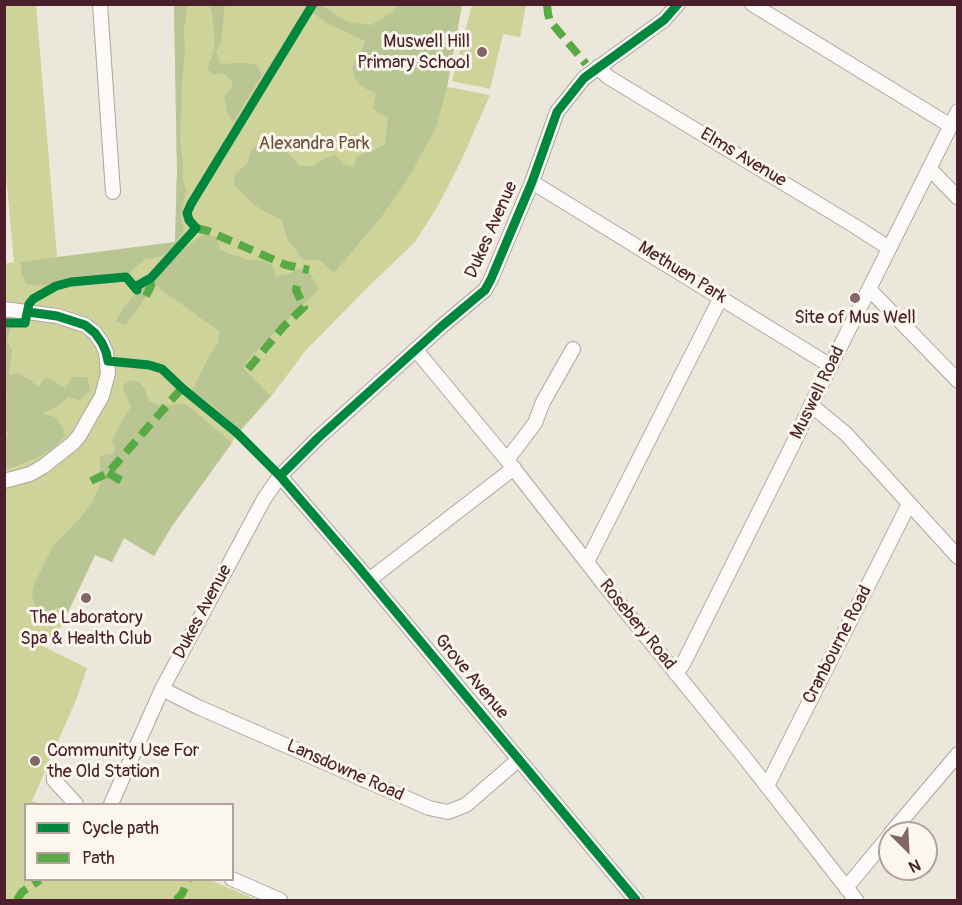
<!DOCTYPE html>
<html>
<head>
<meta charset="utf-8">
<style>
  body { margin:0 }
  #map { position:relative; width:962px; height:905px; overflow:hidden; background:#ebe7da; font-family:Pangolin,sans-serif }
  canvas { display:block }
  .frame { position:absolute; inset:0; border:6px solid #4a1f2b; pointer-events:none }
  .legend { position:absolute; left:24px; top:803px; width:210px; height:78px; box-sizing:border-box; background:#fbf7ec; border:2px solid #b4a19f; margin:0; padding:8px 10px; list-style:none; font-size:18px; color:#4a1f2b }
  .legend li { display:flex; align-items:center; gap:12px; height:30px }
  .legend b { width:30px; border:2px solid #b4a19f }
  .north { position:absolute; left:878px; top:821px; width:60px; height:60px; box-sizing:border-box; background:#fbf7ec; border:2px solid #b4a19f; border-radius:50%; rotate:156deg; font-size:16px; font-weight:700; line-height:24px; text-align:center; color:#4a1f2b }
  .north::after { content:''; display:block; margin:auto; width:21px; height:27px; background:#826568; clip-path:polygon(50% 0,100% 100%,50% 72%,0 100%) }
</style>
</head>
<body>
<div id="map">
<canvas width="962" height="905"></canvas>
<div class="frame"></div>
<ul class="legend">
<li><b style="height:8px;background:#00873e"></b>Cycle path</li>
<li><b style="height:8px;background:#57aa44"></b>Path</li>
</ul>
<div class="north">N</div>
</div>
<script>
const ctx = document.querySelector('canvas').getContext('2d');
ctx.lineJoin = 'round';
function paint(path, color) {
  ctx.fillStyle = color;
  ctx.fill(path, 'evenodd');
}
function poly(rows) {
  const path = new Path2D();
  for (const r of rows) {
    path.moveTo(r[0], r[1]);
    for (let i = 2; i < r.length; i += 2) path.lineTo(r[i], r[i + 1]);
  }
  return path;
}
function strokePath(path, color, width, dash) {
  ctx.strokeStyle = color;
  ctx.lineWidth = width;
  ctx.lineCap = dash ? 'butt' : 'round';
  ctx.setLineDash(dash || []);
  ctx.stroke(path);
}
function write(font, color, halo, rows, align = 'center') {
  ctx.font = font + ' Pangolin,sans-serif';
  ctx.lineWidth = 6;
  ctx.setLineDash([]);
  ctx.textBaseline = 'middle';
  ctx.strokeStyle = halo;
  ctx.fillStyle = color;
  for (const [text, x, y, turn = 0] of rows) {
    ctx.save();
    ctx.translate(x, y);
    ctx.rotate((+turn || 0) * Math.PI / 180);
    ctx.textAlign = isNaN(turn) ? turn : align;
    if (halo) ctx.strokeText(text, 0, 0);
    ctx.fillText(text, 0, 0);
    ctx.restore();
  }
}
paint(poly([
  [5,5,36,5,57,257,175,242,177,170,174,5,462,5,447,87,490,95,461,161,439,204,415,242,369,286,306,350,273,394,240,431,172,526,154,556,124,538,112,562,95,555,61,627,44,647,87,668,76,700,32,801,40,804,26,804,26,880,210,880,257,900,5,900,4,264,14,262,4,154],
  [472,5,526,5,520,37,503,34,490,89,452,81]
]), '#ced39a');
paint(poly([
  [318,4,321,5,347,22,371,25,391,13,396,8,396,5,462,5,447,87,437,125,413,170,382,216,334,273,321,261,303,259,287,239,282,220,263,211,251,202,234,185,236,173,247,164,251,151,262,141,279,144,300,166,312,166,320,161,334,155,345,165,354,167,357,156,372,151,385,144,388,118,373,109,376,93,366,89,356,81,352,67,361,52,365,41,327,23,313,13],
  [174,5,187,5,184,30,185,53,182,81,180,140,183,164,182,179,186,190,181,216,184,230,177,242,172,249,159,257,145,259,127,275,73,277,43,286,26,284,21,271,21,262,175,242,177,170],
  [209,5,225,5,221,42,216,51,220,64,241,63,256,64,262,75,233,122,227,113,224,96,231,88,233,82,223,73,213,75,207,68,211,60,215,45,212,13],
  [203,235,217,237,220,250,248,260,267,261,272,266,276,276,286,275,299,269,309,272,319,289,262,345,247,361,243,368,271,396,240,431,215,407,192,390,206,362,218,343,219,331,155,285,126,325,116,322,123,308,137,292,192,242],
  [5,328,11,328,7,340,12,350,9,375,17,373,30,380,38,387,46,377,65,388,73,377,87,377,90,391,80,400,68,397,58,406,42,414,55,417,63,428,65,436,52,449,37,458,5,470,5,442,8,434,4,429,5,409,7,397,4,391],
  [130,380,139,382,145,389,149,401,160,405,186,404,232,443,172,526,154,556,124,538,112,562,95,555,68,612,56,607,52,615,45,613,35,605,32,596,33,587,53,546,82,516,93,500,100,484,100,458,104,454,113,455,115,448,112,440,131,406,124,392,123,385]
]), '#bac594');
const minor = poly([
  [100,4,113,192],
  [752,4,951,126],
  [598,67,608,77,853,225,889,248],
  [929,168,958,198],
  [532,182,831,366],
  [869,289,958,381],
  [4,309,57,316,85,325,95,333,102,343,106,352,108,373,102,396,79,436,73,443,44,466,30,474,4,481],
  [416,350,507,460,610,592,745,758,856,900],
  [811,405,846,434,958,557],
  [507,460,535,423,543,402,573,349],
  [280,476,355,563,636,900],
  [587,562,721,297],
  [369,580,514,468],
  [676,674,683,664,797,436,811,405,958,111],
  [162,689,198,707,429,808,448,812,466,805,518,760],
  [54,775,54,780,76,804],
  [767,786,909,504],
  [111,804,162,689,264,499,280,476,318,438,442,326,485,290,491,279,532,182,557,112,584,78,664,20,678,4],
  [891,833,958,754],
  [232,879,280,900],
  [846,888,890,835]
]);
strokePath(minor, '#ada6a0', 16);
strokePath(minor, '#fcfbf9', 14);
strokePath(poly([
  [547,4,548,14,550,21,586,64],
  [196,228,208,231,286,265,309,270],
  [146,296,151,286,151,278],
  [248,369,284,326,304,307,296,290,298,281],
  [108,473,122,481],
  [91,481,108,473,182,388],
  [17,900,22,892,40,880],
  [176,900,182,894,188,880]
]), '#57aa44', 8, [15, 8]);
strokePath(poly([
  [135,287,151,278,196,228,189,220,187,213,191,204,313,4],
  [28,312,57,316,85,325,95,333,102,343,106,352,108,361,149,365,162,369,182,388,237,433,280,476,355,563,636,900],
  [4,323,25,323,29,304,33,299,56,286,71,282,126,277,137,290],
  [280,476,318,438,442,326,485,290,491,279,532,182,557,112,584,78,664,20,678,4]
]), '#00873e', 9);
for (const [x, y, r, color] of [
  [482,52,6,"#826568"],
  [855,298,6,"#826568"],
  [86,598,6,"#826568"],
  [35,761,6,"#826568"]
]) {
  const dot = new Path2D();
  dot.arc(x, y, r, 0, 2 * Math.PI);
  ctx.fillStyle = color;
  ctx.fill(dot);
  strokePath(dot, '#fbf7ec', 2);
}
write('18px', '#4a1f2b', '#fbf7ec', [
  ["Muswell Hill",470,42,"right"],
  ["Primary School",470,63,"right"],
  ["Site of Mus Well",855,318],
  ["The Laboratory",86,618],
  ["Spa & Health Club",86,639],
  ["Community Use For",47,751,"left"],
  ["the Old Station",47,772,"left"]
]);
write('18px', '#6b503c', '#fbf7ec', [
  ["Alexandra Park",314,144]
]);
write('18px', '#4a1f2b', '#fbf7ec', [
  ["Elms Avenue",743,158,31],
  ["Dukes Avenue",492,230,-66],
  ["Methuen Park",682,273,32],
  ["Muswell Road",818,393,-64],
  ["Dukes Avenue",203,612,-62],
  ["Rosebery Road",637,625,51],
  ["Cranbourne Road",838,645,-63],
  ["Grove Avenue",471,677,50],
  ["Lansdowne Road",345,771,24]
]);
</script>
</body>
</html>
